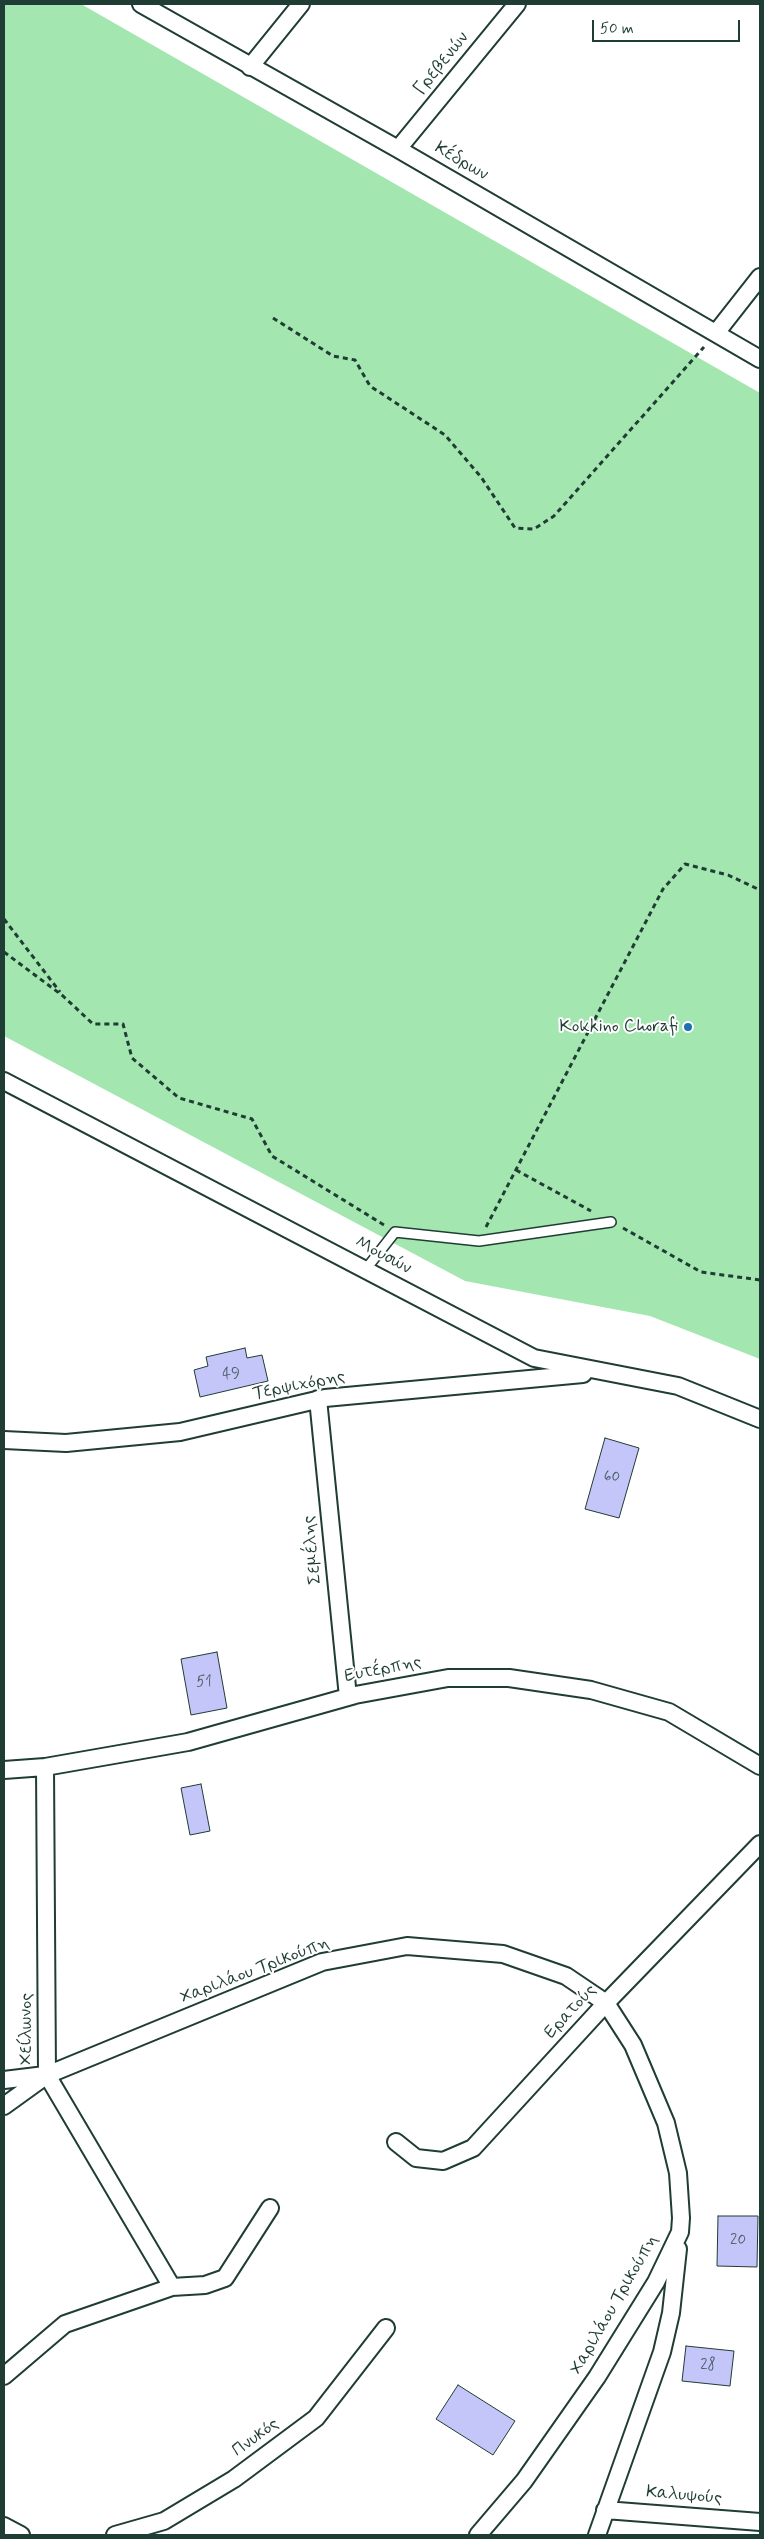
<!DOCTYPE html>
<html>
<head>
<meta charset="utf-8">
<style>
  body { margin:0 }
  #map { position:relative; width:764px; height:2539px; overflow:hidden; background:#fff; font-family:Mynerve,sans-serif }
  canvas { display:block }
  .frame { position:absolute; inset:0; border:5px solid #1f3d34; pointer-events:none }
  .scale { position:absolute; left:592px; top:20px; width:148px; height:22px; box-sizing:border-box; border:2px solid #1f3d34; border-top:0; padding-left:6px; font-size:15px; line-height:18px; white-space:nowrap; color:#1f3d34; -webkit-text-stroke:4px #fff; paint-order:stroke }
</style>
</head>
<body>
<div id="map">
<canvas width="764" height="2539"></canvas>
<div class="frame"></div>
<div class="scale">50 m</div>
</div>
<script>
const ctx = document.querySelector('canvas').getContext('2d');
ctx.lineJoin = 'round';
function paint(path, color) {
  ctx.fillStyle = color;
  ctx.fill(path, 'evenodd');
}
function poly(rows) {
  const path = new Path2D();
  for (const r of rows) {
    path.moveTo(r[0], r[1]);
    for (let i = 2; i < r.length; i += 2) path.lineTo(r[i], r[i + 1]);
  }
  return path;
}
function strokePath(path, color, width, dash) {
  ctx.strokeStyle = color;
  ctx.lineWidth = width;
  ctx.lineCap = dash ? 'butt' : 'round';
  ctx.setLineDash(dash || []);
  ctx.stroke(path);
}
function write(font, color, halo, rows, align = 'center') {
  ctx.font = font + ' Mynerve,sans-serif';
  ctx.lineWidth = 4;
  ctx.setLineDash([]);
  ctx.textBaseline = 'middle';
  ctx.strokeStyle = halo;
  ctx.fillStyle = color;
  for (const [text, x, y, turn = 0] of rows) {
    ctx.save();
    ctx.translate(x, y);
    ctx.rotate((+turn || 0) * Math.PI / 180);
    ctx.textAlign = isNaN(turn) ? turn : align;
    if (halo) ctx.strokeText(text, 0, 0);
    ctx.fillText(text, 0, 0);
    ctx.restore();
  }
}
paint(poly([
  [4,4,81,4,760,393,760,1359,650,1316,465,1281,4,1036]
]), '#a4e6af');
const building = poly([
  [245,1348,247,1358,262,1355,268,1381,200,1397,194,1370,208,1366,206,1357,245,1348],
  [605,1438,639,1448,619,1518,585,1509,605,1438],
  [217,1652,227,1708,191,1715,181,1659,217,1652],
  [201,1784,210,1831,190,1835,181,1788,201,1784],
  [718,2216,758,2216,757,2267,717,2266,718,2216],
  [686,2346,734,2351,730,2386,682,2381,686,2346],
  [458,2385,515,2421,493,2455,436,2419,458,2385]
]);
paint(building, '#c4c5f8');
strokePath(building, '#1f3d34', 1);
const lane = poly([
  [366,1269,395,1232,479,1241,611,1222]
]);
const street = poly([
  [141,4,398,149,760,359],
  [250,67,301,4],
  [398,149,517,4],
  [716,333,760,277],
  [4,1081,534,1358,678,1386,760,1419],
  [318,1399,348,1697],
  [4,1440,66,1443,180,1432,325,1398,583,1374],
  [45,1767,47,2075,172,2287],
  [4,1770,45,1767,188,1742,355,1695,448,1678,509,1678,591,1690,669,1712,760,1766],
  [4,2080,45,2075],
  [4,2106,47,2075,322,1962,407,1946,503,1954,566,1976,606,2003,633,2045,666,2123,678,2173,681,2218,680,2232,656,2282,597,2377,524,2481,478,2535],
  [396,2142,416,2158,443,2161,473,2148,606,2003,760,1844],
  [4,2376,65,2324,172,2287,205,2285,225,2278,270,2208],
  [605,2510,760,2522],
  [4,2526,21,2535],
  [115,2535,164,2521,234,2479,316,2418,386,2328],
  [597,2535,662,2352,671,2313,678,2249]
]);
strokePath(lane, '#1f3d34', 12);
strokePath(street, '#1f3d34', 20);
strokePath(poly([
  [273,318,333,356,355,360,370,386,445,435,481,477,515,528,534,529,554,516,704,347],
  [4,919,60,992],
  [4,952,63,996,93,1024,123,1024,132,1058,179,1098,252,1119,272,1156,384,1225],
  [516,1170,591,1211],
  [486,1227,663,889,685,864,728,875,760,890],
  [623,1228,701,1272,760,1280]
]), '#1f3d34', 3, [5, 4]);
strokePath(lane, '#fff', 9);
strokePath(street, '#fff', 16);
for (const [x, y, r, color] of [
  [688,1027,5,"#1f6fb2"]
]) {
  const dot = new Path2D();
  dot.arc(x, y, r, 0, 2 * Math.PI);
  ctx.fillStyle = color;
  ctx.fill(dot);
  strokePath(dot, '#fff', 2);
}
write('15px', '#485f65', null, [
  ["49",231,1375],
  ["60",612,1478],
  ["51",204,1683],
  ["20",738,2241],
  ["28",708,2366]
]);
write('18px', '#1f3d34', '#fff', [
  ["Γρεβενών",442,64,-51],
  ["Κέδρων",461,162,30],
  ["Μουσών",383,1256,28],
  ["Τερψιχόρης",299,1386,-11],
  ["Σεμέλης",313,1550,-96],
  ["Ευτέρπης",383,1670,-11],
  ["Χαριλάου Τρικούπη",255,1971,-21],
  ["Ερατούς",571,2012,-47],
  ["Χείλωνος",27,2029,-90],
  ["Χαριλάου Τρικούπη",615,2305,-60],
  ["Πνυκός",256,2438,-36],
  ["Καλυψούς",684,2496,5]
]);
write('18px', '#1f3d34', '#fff', [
  ["Kokkino Chorafi",678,1027]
], 'right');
</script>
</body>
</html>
